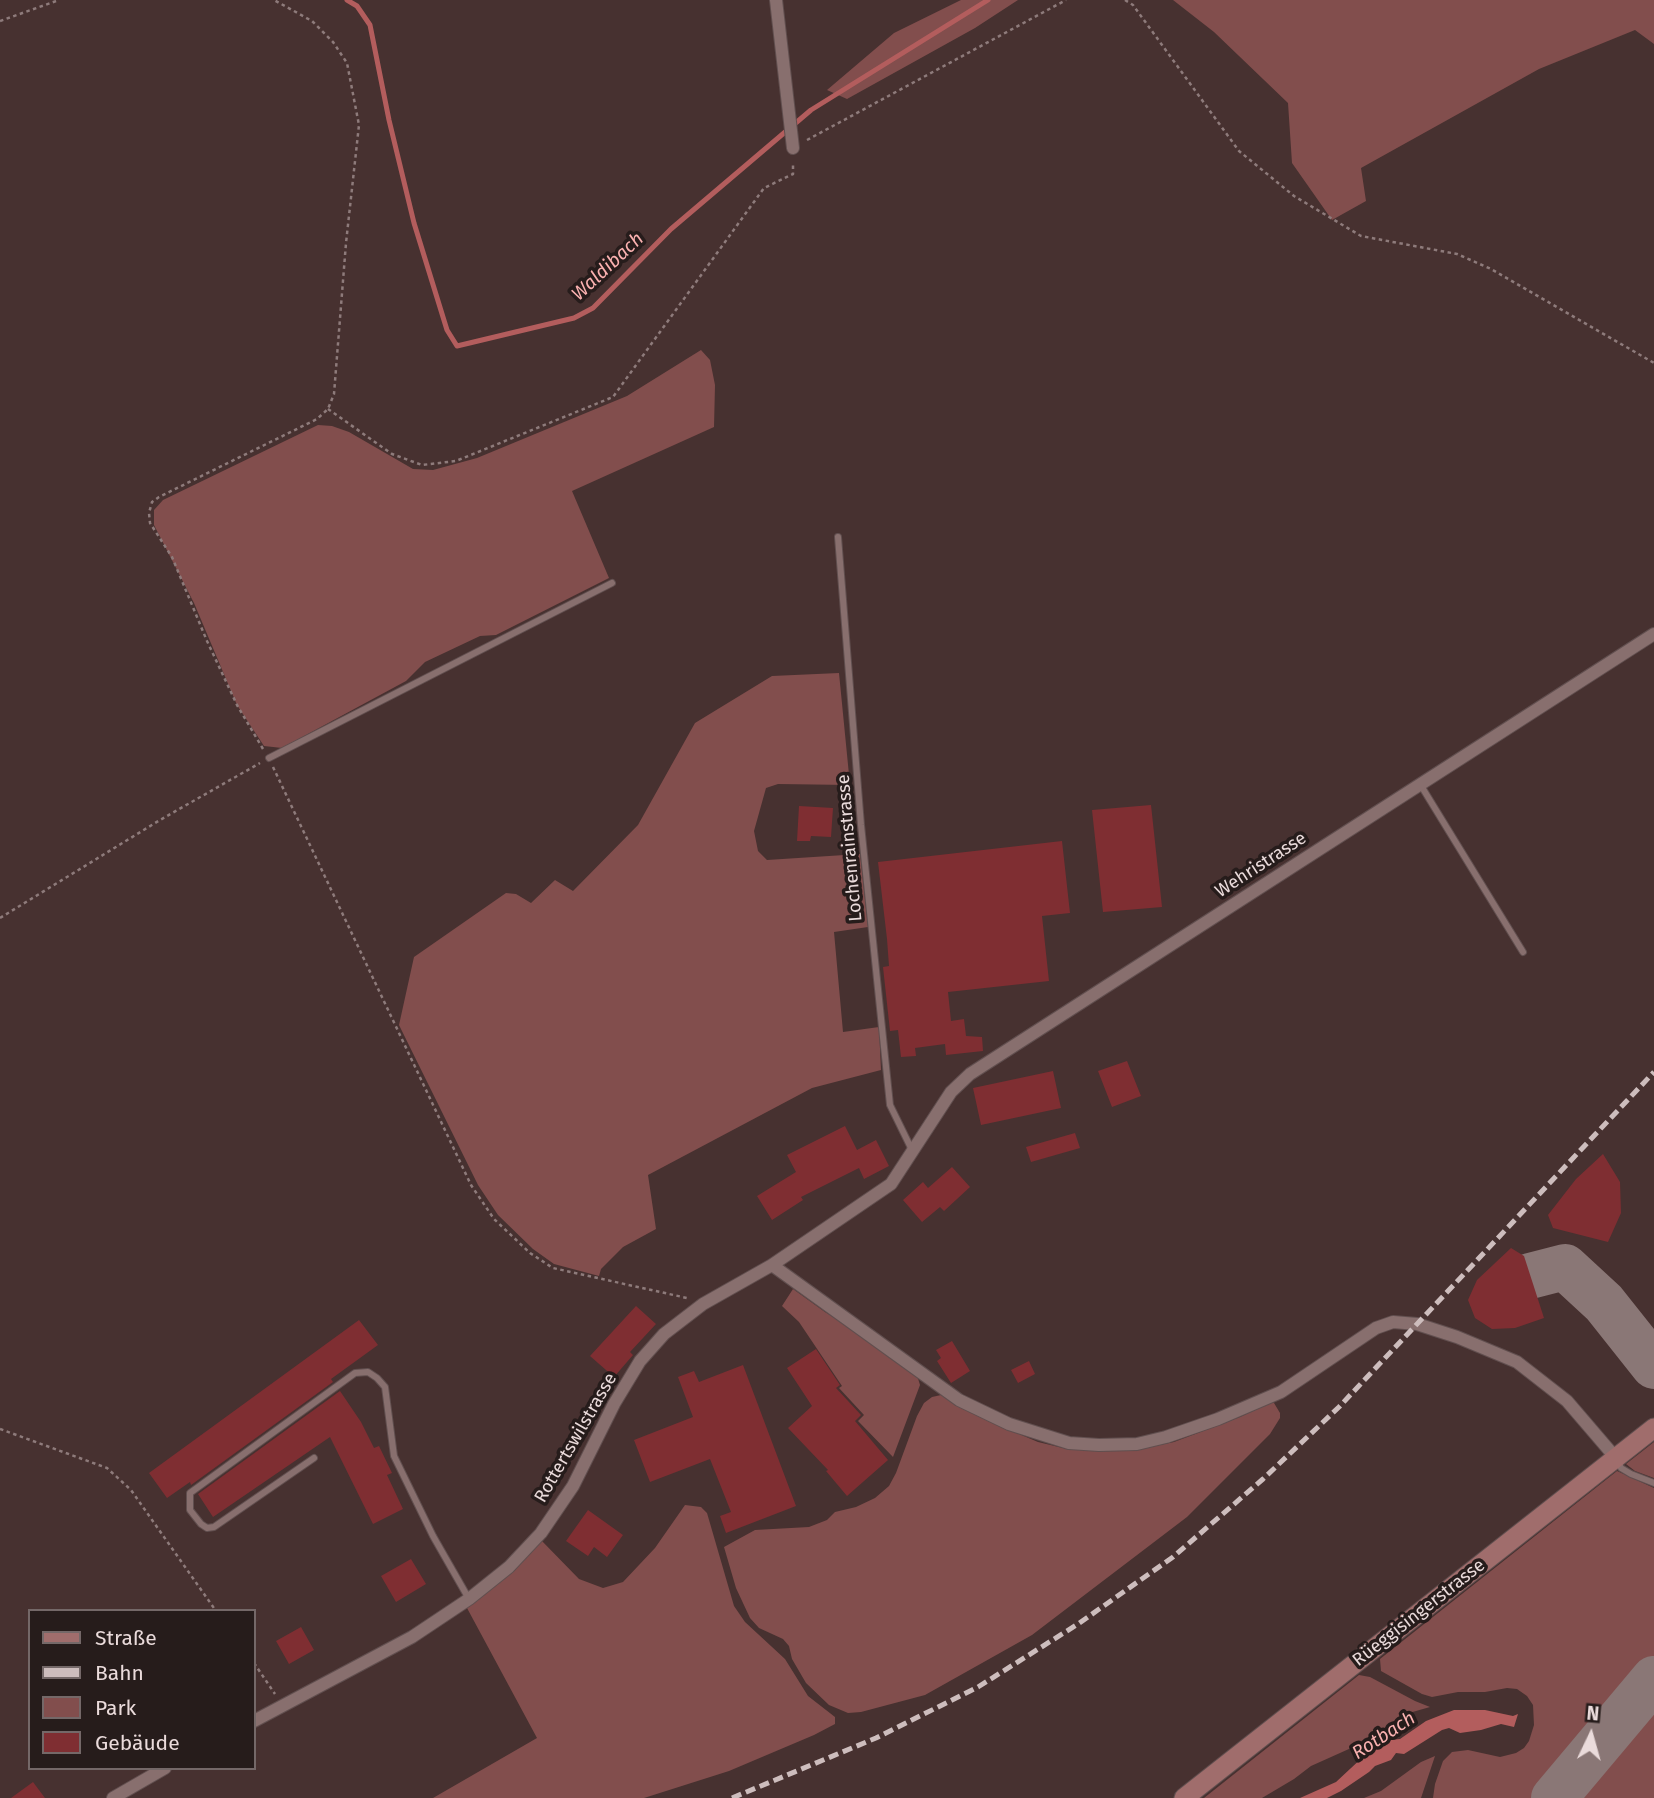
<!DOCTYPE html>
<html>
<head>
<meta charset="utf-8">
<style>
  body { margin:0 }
  #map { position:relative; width:1654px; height:1798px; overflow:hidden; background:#473130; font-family:"Fira Sans",sans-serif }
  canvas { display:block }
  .legend { position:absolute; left:28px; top:1609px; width:228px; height:161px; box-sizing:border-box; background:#261c1b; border:2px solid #746868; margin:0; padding:9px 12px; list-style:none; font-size:21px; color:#eadbdb }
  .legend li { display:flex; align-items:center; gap:14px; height:35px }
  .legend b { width:35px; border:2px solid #746868 }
  .north { position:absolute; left:1556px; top:1700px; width:70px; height:70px; -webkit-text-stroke:5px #261c1b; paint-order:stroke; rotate:5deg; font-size:19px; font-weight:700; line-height:28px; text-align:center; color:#eadbdb }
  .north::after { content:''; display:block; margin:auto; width:24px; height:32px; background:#eadbdb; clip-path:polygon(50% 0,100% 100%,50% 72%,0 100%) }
</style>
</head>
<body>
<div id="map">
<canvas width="1654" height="1798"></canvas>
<ul class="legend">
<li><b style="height:9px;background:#a06d6c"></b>Straße</li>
<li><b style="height:9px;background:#cdbdbd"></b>Bahn</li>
<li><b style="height:19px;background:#824e4d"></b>Park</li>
<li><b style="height:19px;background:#7f2e32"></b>Gebäude</li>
</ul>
<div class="north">N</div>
</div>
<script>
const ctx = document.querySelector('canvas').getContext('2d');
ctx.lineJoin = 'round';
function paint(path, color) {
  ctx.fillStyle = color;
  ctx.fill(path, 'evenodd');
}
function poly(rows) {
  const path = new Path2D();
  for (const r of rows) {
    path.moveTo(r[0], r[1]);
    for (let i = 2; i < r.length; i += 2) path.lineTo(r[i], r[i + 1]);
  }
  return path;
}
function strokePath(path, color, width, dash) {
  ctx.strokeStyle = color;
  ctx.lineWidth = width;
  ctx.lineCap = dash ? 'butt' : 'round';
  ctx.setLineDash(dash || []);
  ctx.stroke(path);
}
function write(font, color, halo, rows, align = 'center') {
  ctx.font = font + ' "Fira Sans",sans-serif';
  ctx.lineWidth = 7;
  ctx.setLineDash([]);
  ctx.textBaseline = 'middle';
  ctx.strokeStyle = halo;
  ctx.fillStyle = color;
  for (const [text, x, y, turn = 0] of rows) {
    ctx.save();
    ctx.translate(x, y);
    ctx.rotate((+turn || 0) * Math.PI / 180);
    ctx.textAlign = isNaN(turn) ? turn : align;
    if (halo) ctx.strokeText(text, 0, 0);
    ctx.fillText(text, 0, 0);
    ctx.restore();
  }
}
paint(poly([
  [961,0,1018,0,975,28,847,99,827,90,894,33],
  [1173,0,1654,0,1654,44,1635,30,1539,69,1361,168,1366,201,1332,220,1292,163,1288,103,1214,32],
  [701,350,710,360,715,385,714,427,572,491,609,578,496,635,480,636,425,662,406,681,282,748,264,746,237,705,194,603,154,525,154,510,163,500,318,425,332,426,349,432,413,469,433,470,477,458,627,396],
  [839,673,850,785,778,784,766,788,754,831,758,851,767,860,860,854,868,927,834,932,843,1032,879,1027,881,1070,812,1088,648,1175,656,1229,623,1247,601,1269,599,1276,554,1264,533,1249,498,1215,478,1185,399,1025,414,957,506,893,516,894,531,903,555,880,573,891,638,825,695,723,772,676],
  [793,1289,825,1312,890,1352,916,1372,920,1385,893,1457,858,1421,864,1415,839,1388,842,1386,799,1322,782,1306],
  [941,1395,950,1397,1005,1428,1038,1442,1063,1448,1097,1451,1129,1451,1174,1442,1240,1417,1270,1403,1274,1403,1280,1413,1280,1418,1270,1434,1187,1517,1032,1635,925,1695,861,1712,848,1713,829,1705,806,1683,792,1659,789,1646,783,1639,759,1628,750,1618,736,1588,724,1547,755,1530,809,1527,827,1520,835,1512,856,1507,875,1498,889,1486,896,1473,917,1416,924,1403,932,1397],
  [1654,1442,1654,1478,1635,1471,1626,1464],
  [1617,1471,1654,1488,1654,1658,1537,1798,1433,1798,1435,1784,1443,1761,1452,1752,1468,1750,1500,1757,1516,1753,1524,1748,1529,1741,1534,1725,1533,1705,1527,1696,1517,1689,1507,1688,1485,1692,1458,1692,1432,1697,1422,1694,1381,1671,1380,1659],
  [685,1505,701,1507,707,1513,734,1606,745,1622,785,1659,808,1696,835,1717,835,1724,814,1735,729,1771,644,1798,433,1798,537,1738,467,1608,541,1540,579,1579,603,1588,623,1582,655,1548],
  [1359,1675,1370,1677,1415,1701,1430,1707,1402,1715,1369,1740,1311,1766,1294,1779,1262,1798,1204,1798],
  [1654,1697,1654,1798,1570,1798],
  [1435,1756,1421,1798,1364,1798,1381,1791,1421,1762]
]), '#824e4d');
paint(poly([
  [1454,1710,1485,1710,1513,1716,1518,1714,1514,1727,1501,1724,1481,1730,1460,1733,1449,1728,1442,1730,1404,1754,1396,1753,1391,1760,1375,1766,1369,1772,1341,1791,1327,1798,1300,1798,1336,1782,1365,1755,1389,1740,1400,1739,1426,1721]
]), '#b35d5d');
strokePath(poly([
  [347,0,357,6,370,25,389,120,414,223,447,330,457,346,574,318,593,308,671,229,811,110,988,0]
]), '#b35d5d', 5);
strokePath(poly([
  [1530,1276,1565,1267,1604,1303,1654,1366],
  [1554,1798,1654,1679]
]), '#8a7776', 46);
paint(poly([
  [1151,805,1162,907,1103,912,1092,810],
  [799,806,833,808,831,837,811,836,810,841,797,841],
  [1062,841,1070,913,1042,916,1049,981,948,992,951,1021,964,1019,966,1036,982,1037,983,1051,946,1055,945,1044,915,1048,916,1056,901,1057,898,1030,890,1031,883,967,889,966,887,939,878,862],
  [1127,1061,1141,1096,1112,1107,1098,1071],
  [1053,1071,1061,1108,981,1125,973,1088],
  [845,1126,857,1150,876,1140,889,1166,864,1179,859,1168,801,1197,803,1200,772,1220,757,1196,796,1172,787,1155],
  [1075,1133,1080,1148,1031,1162,1026,1147],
  [1603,1154,1620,1182,1621,1213,1608,1242,1553,1228,1548,1215,1576,1179],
  [952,1167,970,1187,944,1211,940,1207,922,1222,903,1200,923,1182,928,1188],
  [1511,1248,1524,1256,1544,1318,1515,1328,1492,1329,1475,1318,1468,1300,1477,1280],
  [636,1306,656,1324,630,1352,633,1355,614,1377,590,1356],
  [359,1320,378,1345,331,1379,333,1382,191,1485,190,1482,167,1498,149,1473],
  [952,1341,970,1371,951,1383,937,1361,941,1358,936,1350],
  [816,1349,840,1385,836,1388,861,1415,855,1421,888,1460,847,1496,826,1471,828,1470,788,1428,812,1406,787,1368],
  [1029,1361,1035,1374,1018,1383,1011,1370],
  [743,1365,796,1506,726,1533,720,1516,731,1512,710,1459,650,1482,634,1440,693,1417,678,1377,694,1371,699,1382],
  [340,1391,361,1422,374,1448,379,1446,392,1473,387,1475,403,1509,373,1524,330,1437,213,1517,198,1494],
  [588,1510,623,1535,607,1557,594,1547,588,1556,566,1541],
  [411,1559,426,1584,396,1602,381,1576],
  [301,1627,314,1650,289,1664,276,1641],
  [33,1782,45,1798,11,1798]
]), '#7f2e32');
const lane = poly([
  [838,537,861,825,890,1105,912,1150],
  [269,758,612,583],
  [1420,784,1523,952],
  [314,1458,214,1527,207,1528,201,1524,190,1510,190,1493,355,1373,368,1372,377,1378,385,1387,394,1456,433,1536,469,1599],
  [1618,1462,1621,1468,1631,1474,1654,1483]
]);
const street = poly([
  [776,0,793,148],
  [772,1265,959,1400,1009,1424,1069,1443,1099,1445,1137,1444,1166,1437,1218,1419,1281,1392,1376,1328,1393,1322,1417,1324,1457,1337,1517,1362,1567,1401,1615,1457],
  [254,1721,412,1637,469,1599,509,1567,541,1533,573,1486,614,1404,640,1361,664,1334,703,1304,772,1265,891,1184,951,1092,970,1074,1654,634],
  [113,1798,165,1768]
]);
const secondary = poly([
  [1184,1798,1654,1428]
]);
strokePath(lane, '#614f4f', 8);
strokePath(street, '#614f4f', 14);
strokePath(secondary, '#614f4f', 21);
strokePath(poly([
  [1125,0,1133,5,1239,151,1294,196,1361,236,1457,254,1491,269,1654,363],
  [0,21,59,0],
  [807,140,1066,0],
  [328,409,392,454,422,465,456,461,613,397,764,188,793,174,793,163],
  [263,749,237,705,207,641,172,557,150,523,149,513,152,502,159,497,317,419,328,409,334,394,346,243,359,125,347,63,333,42,312,21,274,0],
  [273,767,471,1185,494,1219,530,1253,553,1268,687,1298],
  [0,918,160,820,260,763],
  [0,1429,107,1468,131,1490,216,1611],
  [254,1663,275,1694]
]), '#8e7b7b', 2.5, [3.5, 3.5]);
strokePath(lane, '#886f6e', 6);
strokePath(street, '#886f6e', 12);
strokePath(secondary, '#a06d6c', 19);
strokePath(poly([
  [732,1798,876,1738,978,1687,1078,1624,1173,1557,1263,1479,1339,1407,1654,1072]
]), '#cdbdbd', 5, [10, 5]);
write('18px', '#eadbdb', '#261c1b', [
  ["Lochenrainstrasse",850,848,-95],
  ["Wehristrasse",1261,865,-33],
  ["Rottertswilstrasse",576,1438,-60],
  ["Rüeggisingerstrasse",1419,1613,-38]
]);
write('italic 19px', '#fab1b0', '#261c1b', [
  ["Waldibach",608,267,-43],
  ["Rotbach",1384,1736,-33]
]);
</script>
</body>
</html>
